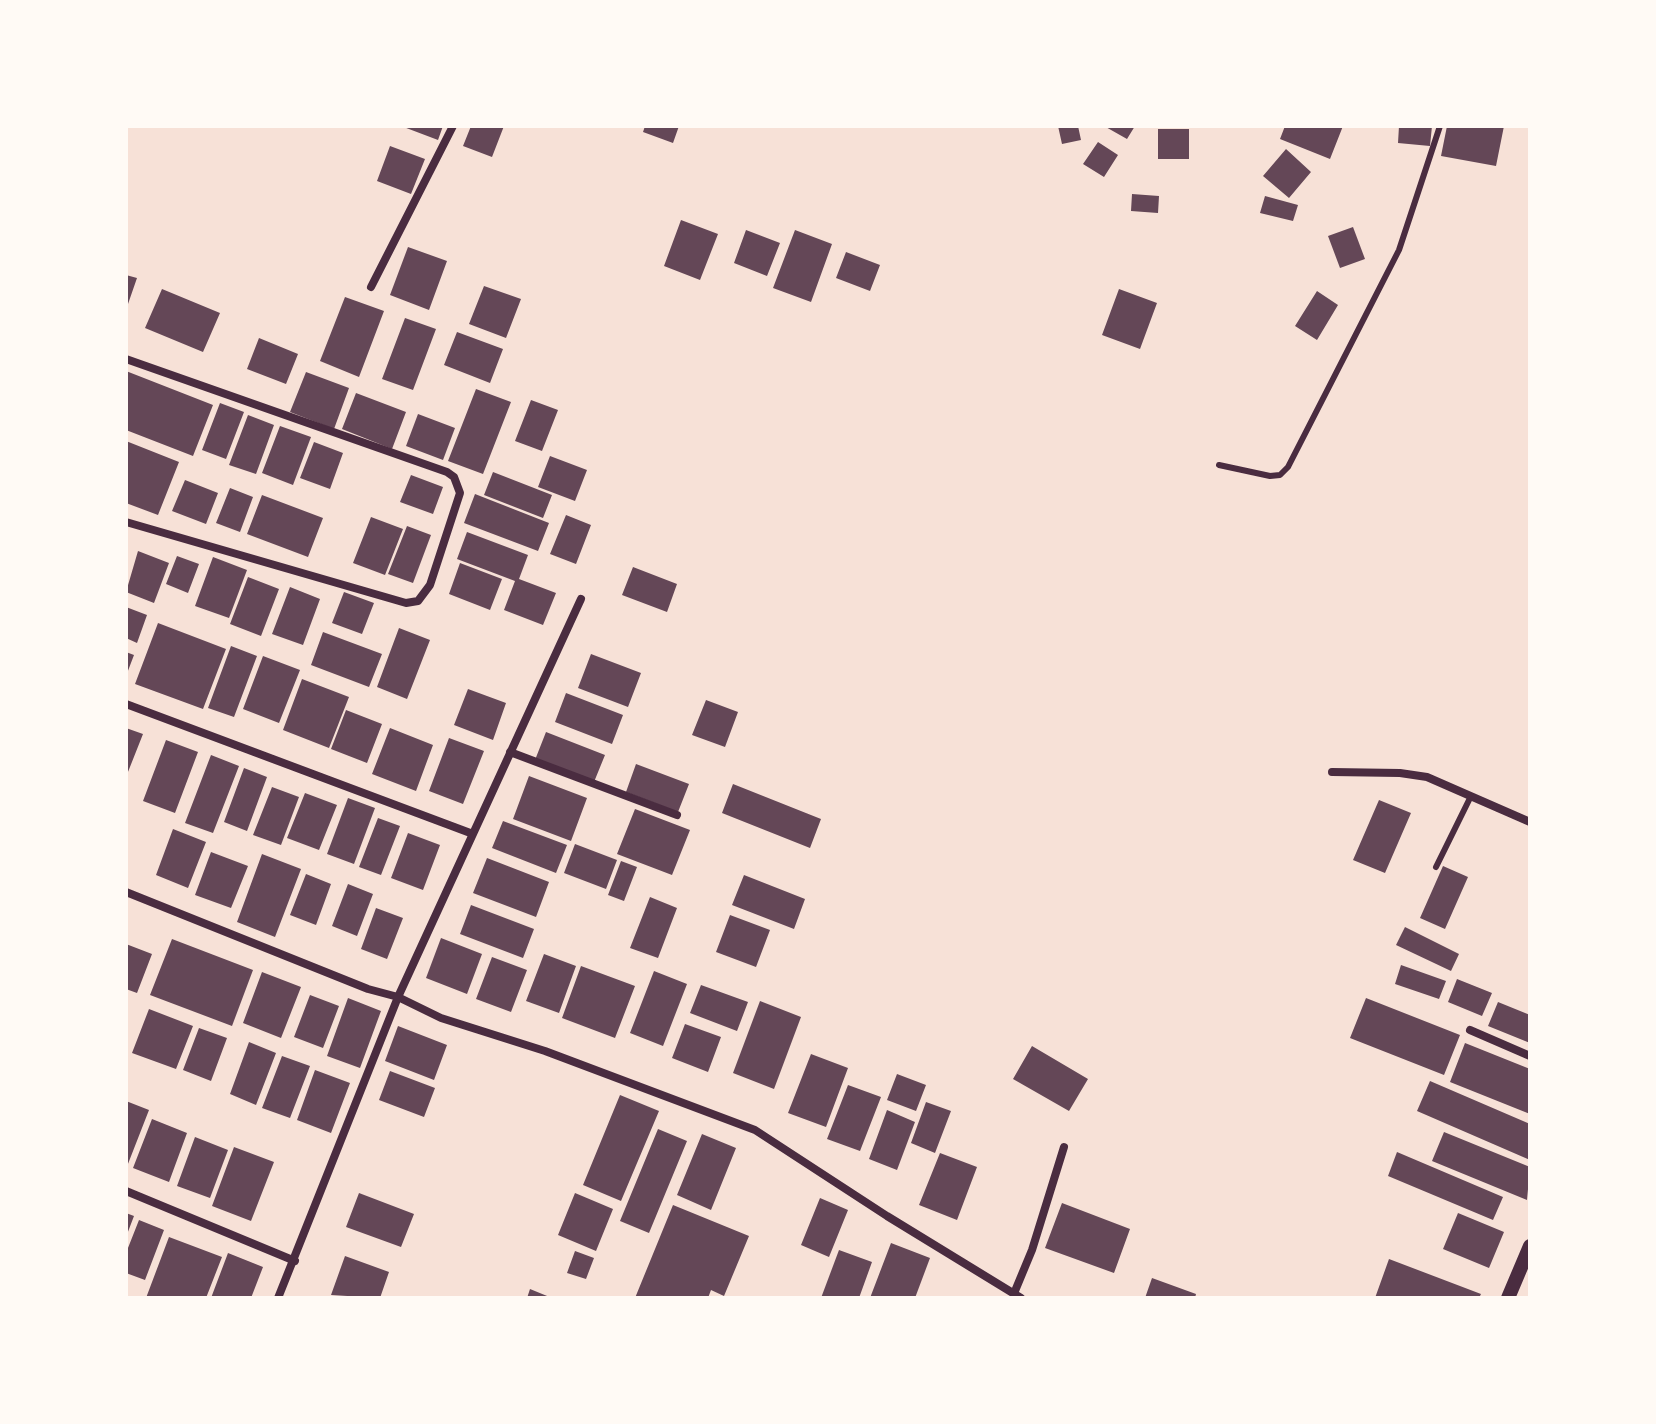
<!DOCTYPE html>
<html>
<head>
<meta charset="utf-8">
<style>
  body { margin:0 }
  #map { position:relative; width:1656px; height:1424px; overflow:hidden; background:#f7e1d7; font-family:"Open Sans",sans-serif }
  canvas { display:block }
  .frame { position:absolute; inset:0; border:128px solid #fffaf5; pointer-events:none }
</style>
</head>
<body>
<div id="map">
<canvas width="1656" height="1424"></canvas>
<div class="frame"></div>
</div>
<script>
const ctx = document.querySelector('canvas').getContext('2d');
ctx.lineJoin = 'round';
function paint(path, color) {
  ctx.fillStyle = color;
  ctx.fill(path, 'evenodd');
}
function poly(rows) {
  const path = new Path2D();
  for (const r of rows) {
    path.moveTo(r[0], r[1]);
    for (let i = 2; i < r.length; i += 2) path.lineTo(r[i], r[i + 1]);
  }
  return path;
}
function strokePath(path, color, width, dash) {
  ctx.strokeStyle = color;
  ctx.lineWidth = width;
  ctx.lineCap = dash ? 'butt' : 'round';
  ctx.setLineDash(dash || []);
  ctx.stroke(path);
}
paint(poly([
  [401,126,443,126,438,140],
  [471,126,504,126,492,157,463,146],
  [645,126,679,126,673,143,643,132],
  [1058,126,1078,126,1081,140,1062,144],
  [1104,126,1135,126,1127,139],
  [1285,126,1343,126,1330,159,1280,139],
  [1399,126,1432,126,1430,146,1398,143],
  [1447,126,1504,126,1496,166,1441,156],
  [1158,129,1189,129,1189,159,1158,159],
  [1098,142,1118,155,1104,177,1083,164],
  [390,146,425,159,411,194,377,181],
  [1286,149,1311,172,1289,198,1263,176],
  [1132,194,1159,196,1158,213,1131,211],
  [1265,196,1298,205,1293,221,1260,213],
  [681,220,718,234,700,280,664,266],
  [1353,227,1365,259,1340,268,1328,236],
  [746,230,780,243,767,276,734,263],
  [795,230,832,244,811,302,773,288],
  [408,247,447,261,429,310,390,295],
  [846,252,880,265,870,291,836,278],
  [126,275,137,278,128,304,126,303],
  [484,286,521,299,506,338,469,324],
  [162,289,220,313,203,352,145,328],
  [1119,289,1157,303,1140,349,1102,335],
  [1317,291,1338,305,1317,340,1295,326],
  [345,297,384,311,359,377,320,361],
  [405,318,436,329,413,390,382,379],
  [457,332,503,349,490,383,444,365],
  [259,338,298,354,286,384,247,369],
  [126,371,213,405,193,456,126,430],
  [306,372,349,388,334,429,290,412],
  [476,389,511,402,483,474,448,461],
  [356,393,406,412,392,449,342,429],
  [531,400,558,410,542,451,515,441],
  [220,403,244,412,226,459,202,450],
  [418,414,455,428,443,460,406,446],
  [248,415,274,425,256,474,229,465],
  [280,426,311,437,293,485,262,473],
  [126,441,179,462,158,515,126,503],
  [314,442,343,453,330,489,300,478],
  [550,456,587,470,575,501,538,487],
  [493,472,552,495,543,518,484,495],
  [411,475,443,487,433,514,400,502],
  [185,480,218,493,206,524,172,511],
  [230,488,253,497,240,532,216,523],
  [475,494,549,523,538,551,464,523],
  [262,495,323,518,308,557,247,534],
  [566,515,591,525,576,564,550,554],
  [371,517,403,529,385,575,353,563],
  [407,526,431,535,413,583,388,574],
  [467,532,528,555,519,579,556,593,543,625,504,610,515,581,457,559],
  [138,551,169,563,154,603,126,592],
  [177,556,199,564,188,593,166,584],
  [213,557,247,570,229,618,195,606],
  [460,563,502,579,490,610,449,594],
  [633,567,677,584,667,612,622,595],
  [248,577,279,589,261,636,230,624],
  [290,587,320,599,303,645,272,634],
  [344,592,374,603,362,634,332,623],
  [126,607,147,615,137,643,126,638],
  [158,623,226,649,203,709,135,684],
  [399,628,430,640,407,699,377,687],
  [323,632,382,654,369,687,311,665],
  [231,646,257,656,234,717,208,708],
  [126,652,134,655,126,676],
  [591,654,641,673,628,707,578,688],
  [263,656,300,670,279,723,243,709],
  [302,679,349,697,329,748,283,730],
  [468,689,506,703,493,740,454,725],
  [566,693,623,715,612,744,555,722],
  [706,700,738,712,725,747,692,735],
  [346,710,382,724,367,763,331,749],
  [126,728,143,734,126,777],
  [390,728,433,745,416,791,372,774],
  [546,732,605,755,594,782,535,760],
  [449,738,484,751,463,804,429,791],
  [166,740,198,752,175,813,143,801],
  [211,755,239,766,213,833,185,823],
  [636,764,689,784,678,812,626,792],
  [244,768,267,777,247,831,224,822],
  [529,776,587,798,571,841,513,819],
  [733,784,821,819,810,848,722,813],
  [272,787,299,797,281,845,253,835],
  [305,793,337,805,319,850,287,838],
  [348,798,375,808,354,864,327,854],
  [1379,800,1411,813,1385,873,1353,860],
  [635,809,690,830,672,875,617,854],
  [378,818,400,826,381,875,359,867],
  [503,821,567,845,556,873,492,848],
  [173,829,206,842,188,888,156,875],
  [408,833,440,845,423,890,391,878],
  [575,844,617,860,606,889,564,873],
  [211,852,248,866,231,908,195,895],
  [262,854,301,869,275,937,237,922],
  [487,858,549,882,536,917,473,893],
  [621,861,637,867,624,901,608,895],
  [1443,866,1468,877,1445,929,1420,918],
  [306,874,331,884,316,925,290,915],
  [744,875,805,899,794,929,732,905],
  [348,884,373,894,357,936,332,926],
  [650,897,677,908,658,958,630,948],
  [471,905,534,929,523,958,460,934],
  [376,908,403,918,387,959,361,949],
  [730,915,770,930,756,967,716,952],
  [1405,927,1459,954,1451,971,1396,945],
  [441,938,482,954,467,994,426,978],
  [172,939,253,970,232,1026,150,995],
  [126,944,152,954,137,993,126,989],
  [544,954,576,966,559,1013,526,1001],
  [492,957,527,970,511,1012,476,999],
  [1401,965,1446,981,1439,999,1395,984],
  [581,966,635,986,615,1038,562,1018],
  [654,971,687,984,663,1046,630,1033],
  [262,972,301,987,281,1038,243,1023],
  [1457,979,1492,993,1482,1016,1448,1002],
  [701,985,748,1002,737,1031,690,1013],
  [310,995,339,1006,323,1048,294,1037],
  [348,998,381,1011,360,1068,327,1056],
  [1366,998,1460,1035,1444,1075,1350,1038],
  [760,1001,801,1017,774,1089,733,1073],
  [1498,1002,1530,1015,1530,1043,1488,1026],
  [149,1009,193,1026,176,1069,132,1053],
  [685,1024,721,1037,708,1072,672,1058],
  [398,1026,447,1045,434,1080,385,1061],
  [199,1028,227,1038,211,1081,183,1070],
  [249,1042,276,1053,256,1105,230,1094],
  [1465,1043,1530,1069,1530,1114,1450,1082],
  [1032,1046,1088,1079,1069,1111,1013,1079],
  [811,1054,848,1068,826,1127,788,1113],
  [282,1056,310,1066,290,1118,262,1108],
  [315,1070,350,1083,331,1133,297,1120],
  [390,1071,435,1088,424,1117,379,1100],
  [897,1074,926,1085,916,1111,887,1100],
  [1430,1081,1530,1124,1530,1160,1417,1111],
  [848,1085,881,1097,860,1151,827,1139],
  [620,1095,659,1111,621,1201,583,1185],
  [126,1101,149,1110,126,1169],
  [926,1102,951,1111,935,1153,911,1143],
  [887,1110,915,1122,897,1170,869,1159],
  [152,1119,187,1133,169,1182,133,1168],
  [658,1129,687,1141,649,1233,620,1221],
  [1444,1132,1530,1167,1527,1200,1432,1161],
  [702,1134,736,1148,711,1210,677,1195],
  [195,1137,228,1150,210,1198,177,1186],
  [234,1147,274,1162,251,1221,212,1206],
  [1397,1152,1503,1197,1493,1220,1388,1176],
  [940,1153,977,1167,957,1220,919,1205],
  [359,1193,414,1214,401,1247,346,1227],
  [575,1193,613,1209,596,1251,558,1235],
  [820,1198,848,1210,829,1257,801,1245],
  [1062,1203,1130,1229,1114,1273,1045,1248],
  [673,1205,749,1236,724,1296,711,1290,708,1298,635,1298],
  [126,1213,134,1216,126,1237],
  [1458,1213,1504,1232,1489,1268,1443,1249],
  [139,1220,164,1230,145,1280,126,1273,126,1253],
  [169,1237,222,1257,206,1298,146,1298],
  [891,1243,930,1258,915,1298,870,1298],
  [839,1250,872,1262,859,1298,821,1298],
  [575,1251,594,1258,586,1279,567,1273],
  [228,1253,263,1267,251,1298,211,1298],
  [345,1256,389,1272,380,1298,331,1295],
  [1389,1259,1481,1294,1479,1298,1375,1298],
  [1152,1278,1196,1294,1195,1298,1145,1298],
  [530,1289,552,1298,527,1298]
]), '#644757');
strokePath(poly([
  [1219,465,1270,476,1280,475,1288,467,1399,250,1440,126],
  [1436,867,1471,796]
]), '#4a2c40', 6);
strokePath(poly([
  [371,287,453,126],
  [126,359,447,472,454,477,460,493,430,585,418,601,406,603,126,522],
  [126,704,473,834],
  [510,752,677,815],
  [1332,772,1400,773,1427,777,1530,822],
  [126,892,368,989,398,997,441,1018,545,1051,755,1130,887,1216,1021,1298],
  [1470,1030,1530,1056],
  [126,1191,295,1261],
  [1015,1291,1032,1250,1064,1147],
  [278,1298,398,997,581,599]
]), '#4a2c40', 8);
strokePath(poly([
  [1508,1298,1530,1246]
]), '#4a2c40', 14);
</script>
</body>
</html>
